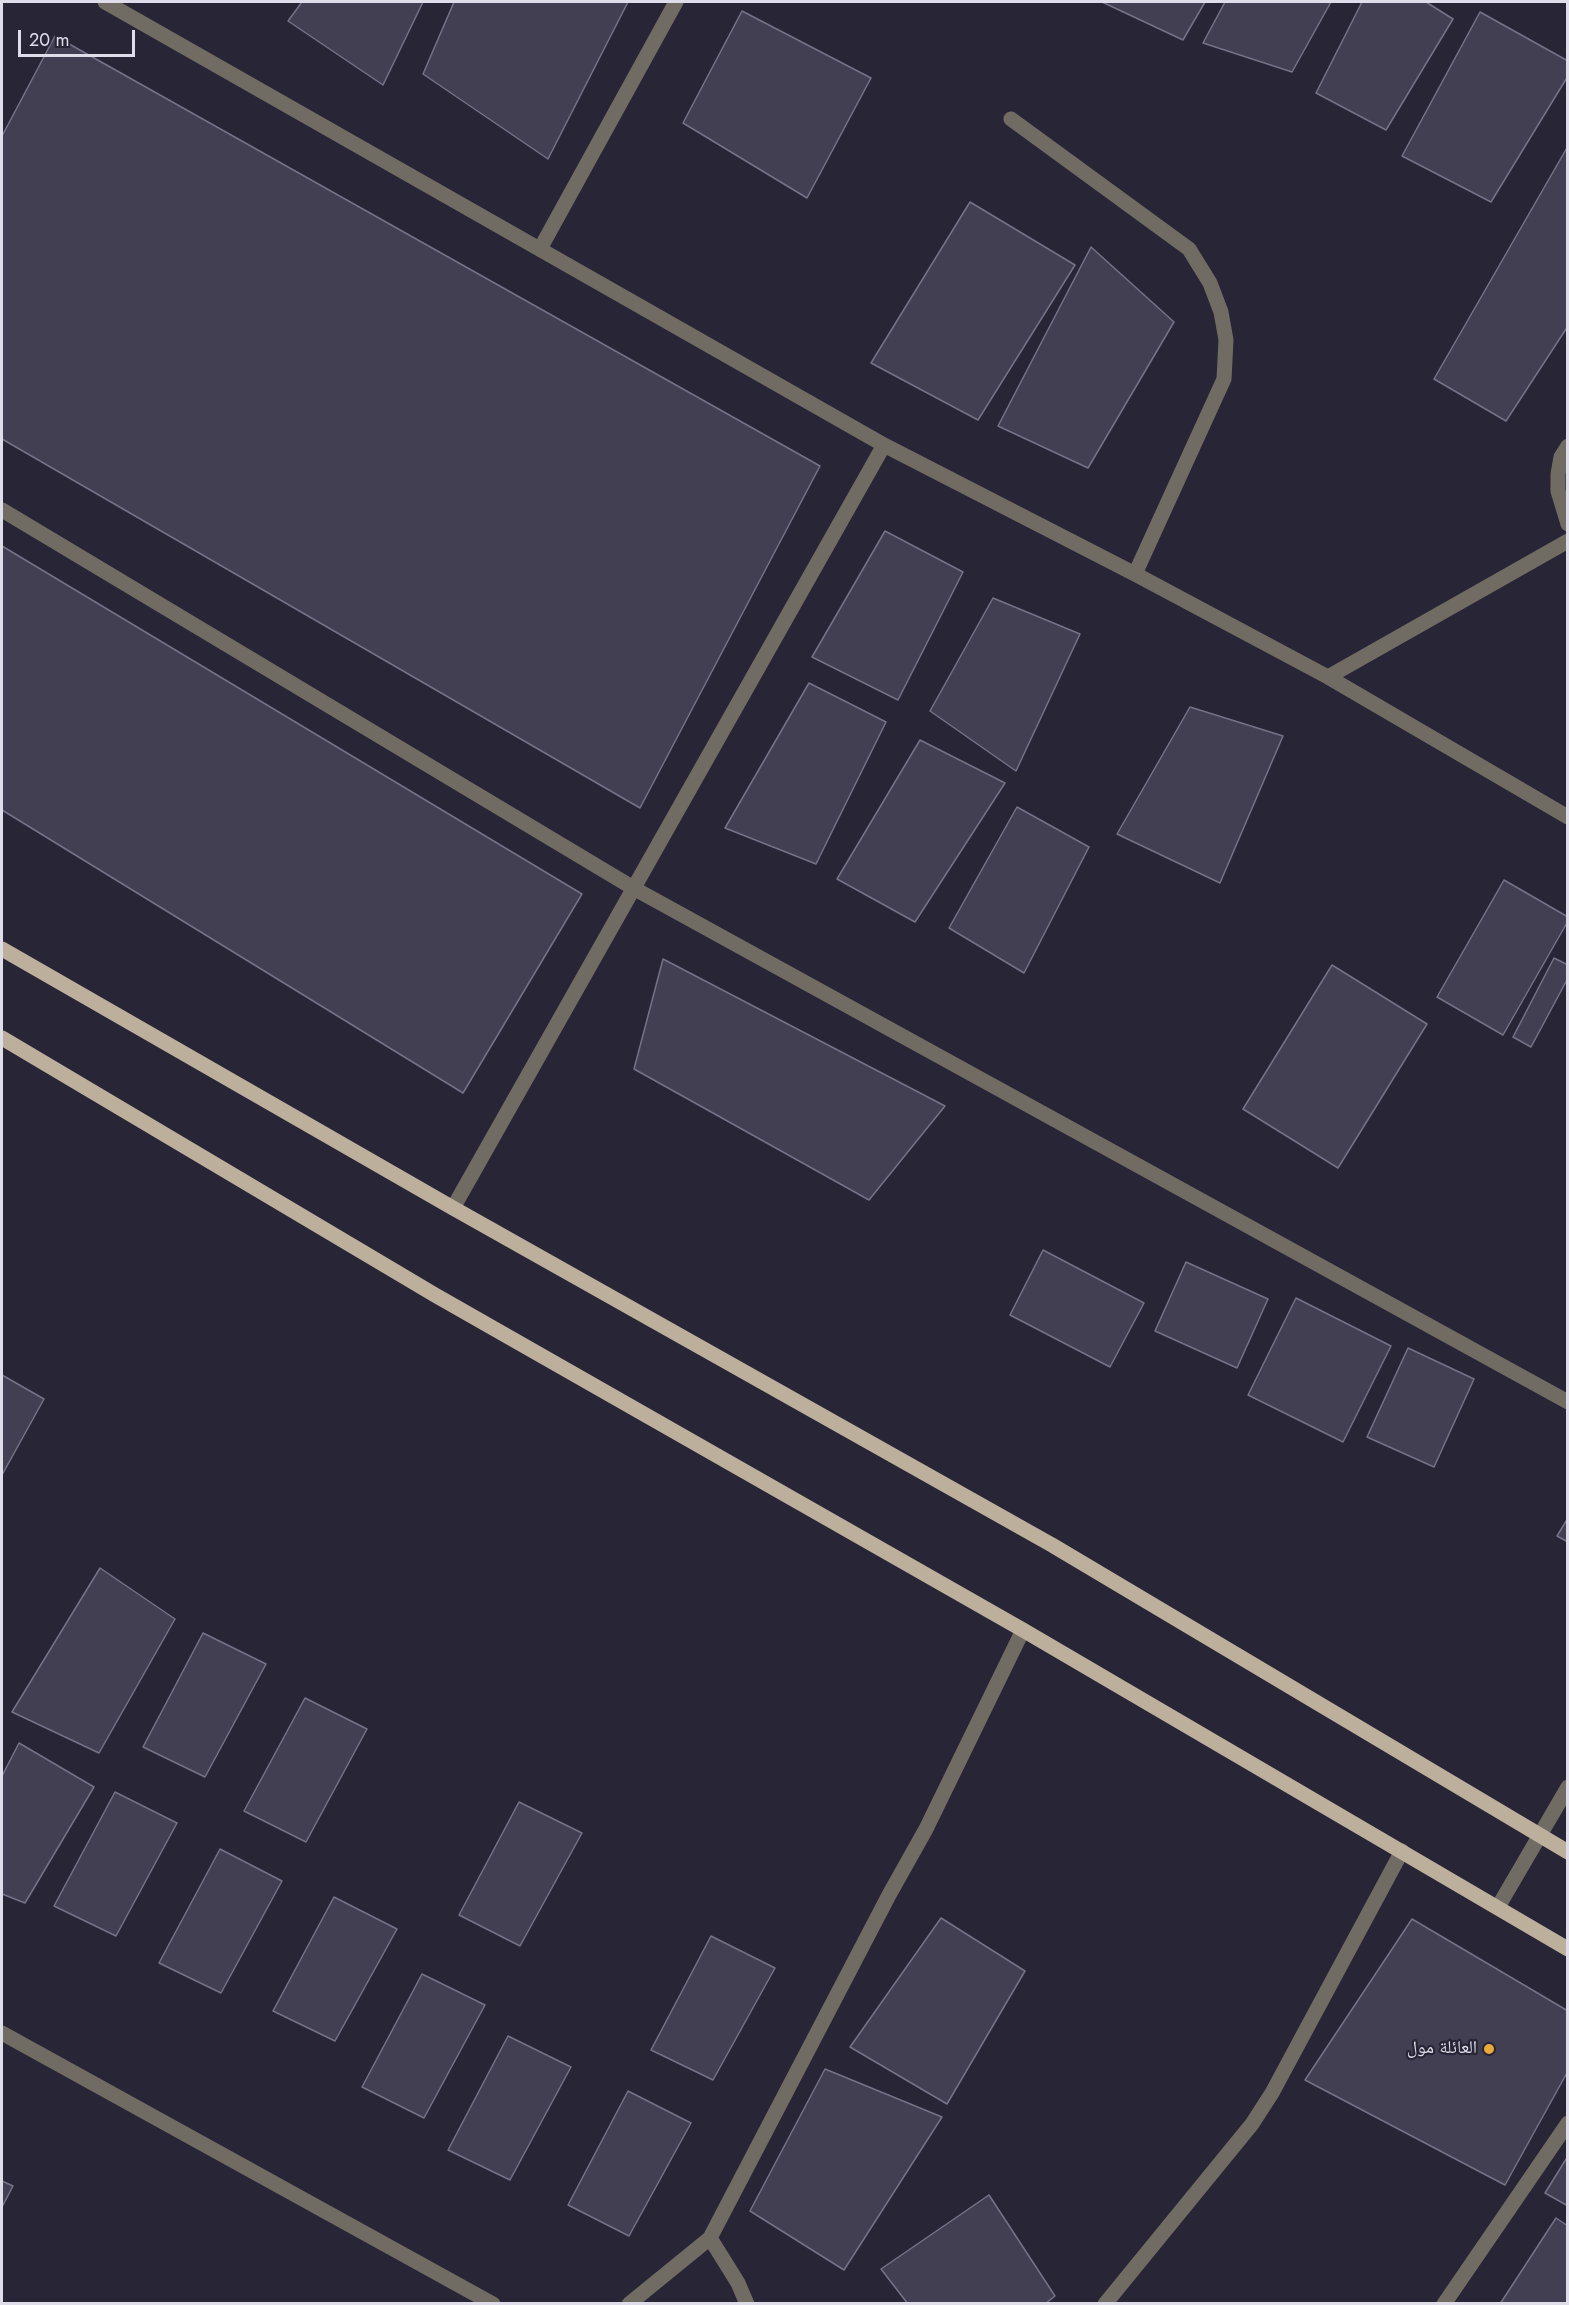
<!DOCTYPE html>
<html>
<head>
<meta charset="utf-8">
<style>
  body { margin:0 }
  #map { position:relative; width:1569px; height:2305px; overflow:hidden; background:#282537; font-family:Jost,sans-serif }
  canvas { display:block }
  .frame { position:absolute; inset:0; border:3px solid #dedde9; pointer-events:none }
  .scale { position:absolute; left:18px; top:30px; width:117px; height:27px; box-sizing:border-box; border:3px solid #dedde9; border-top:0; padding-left:8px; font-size:18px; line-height:21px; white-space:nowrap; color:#dedde9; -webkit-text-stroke:4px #282537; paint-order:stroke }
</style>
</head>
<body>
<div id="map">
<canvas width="1569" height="2305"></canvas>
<div class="frame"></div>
<div class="scale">20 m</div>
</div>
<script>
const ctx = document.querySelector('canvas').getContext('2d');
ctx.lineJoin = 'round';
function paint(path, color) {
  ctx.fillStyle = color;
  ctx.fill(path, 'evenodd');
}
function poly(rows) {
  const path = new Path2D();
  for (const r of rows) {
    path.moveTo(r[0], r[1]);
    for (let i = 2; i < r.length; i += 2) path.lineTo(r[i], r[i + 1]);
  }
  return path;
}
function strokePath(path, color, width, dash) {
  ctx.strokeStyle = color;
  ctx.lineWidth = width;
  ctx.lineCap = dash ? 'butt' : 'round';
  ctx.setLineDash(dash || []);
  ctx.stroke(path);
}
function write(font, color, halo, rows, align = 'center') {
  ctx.font = font + ' Jost,"Noto Naskh Arabic",sans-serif';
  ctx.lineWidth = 4.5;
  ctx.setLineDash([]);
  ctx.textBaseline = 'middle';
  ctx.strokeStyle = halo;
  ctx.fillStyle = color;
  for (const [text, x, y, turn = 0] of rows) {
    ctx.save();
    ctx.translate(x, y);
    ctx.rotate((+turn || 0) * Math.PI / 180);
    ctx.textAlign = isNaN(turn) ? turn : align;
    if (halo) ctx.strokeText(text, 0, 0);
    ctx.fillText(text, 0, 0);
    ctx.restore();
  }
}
const building = poly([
  [302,2,423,2,383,85,288,21,302,2],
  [454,2,628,2,548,159,423,74,454,2],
  [1102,2,1205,2,1183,40,1102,2],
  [1225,2,1331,2,1292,72,1203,43,1225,2],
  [1362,2,1426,2,1453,19,1386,130,1316,93,1362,2],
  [742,11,871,78,807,198,683,123,742,11],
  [1480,12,1568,61,1568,76,1491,202,1402,156,1480,12],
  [55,36,820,466,640,808,2,439,2,136,55,36],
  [1568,146,1568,326,1506,421,1434,379,1568,146],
  [970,202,1075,265,978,420,871,363,970,202],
  [1091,247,1174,322,1088,468,998,426,1091,247],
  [885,531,963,572,898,700,812,657,885,531],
  [2,546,582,894,463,1093,2,810,2,546],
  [993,598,1080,634,1016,771,930,711,993,598],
  [809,683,886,722,816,864,725,828,809,683],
  [1190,707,1283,736,1220,883,1117,834,1190,707],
  [920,740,1005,783,915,922,837,879,920,740],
  [1017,807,1089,847,1024,973,949,928,1017,807],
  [1504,880,1568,917,1568,921,1503,1035,1437,997,1504,880],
  [1554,958,1568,965,1568,978,1531,1047,1513,1037,1554,958],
  [663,959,945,1106,869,1200,634,1069,663,959],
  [1332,965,1427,1024,1338,1168,1243,1109,1332,965],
  [1043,1250,1144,1303,1110,1367,1010,1315,1043,1250],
  [1186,1262,1268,1299,1237,1368,1155,1331,1186,1262],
  [1296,1298,1391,1346,1343,1442,1248,1395,1296,1298],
  [1408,1348,1474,1379,1434,1467,1367,1437,1408,1348],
  [2,1375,44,1399,2,1475,2,1375],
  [1568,1518,1568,1542,1557,1536,1568,1518],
  [100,1568,175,1619,99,1753,12,1712,100,1568],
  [203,1633,266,1664,205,1777,143,1747,203,1633],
  [305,1698,367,1729,306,1842,244,1811,305,1698],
  [19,1743,94,1787,25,1903,2,1894,2,1776,19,1743],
  [115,1792,177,1823,116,1936,54,1906,115,1792],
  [519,1802,582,1833,520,1946,459,1915,519,1802],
  [220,1849,282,1881,221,1993,159,1963,220,1849],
  [334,1897,397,1929,335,2041,273,2011,334,1897],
  [941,1918,1025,1971,947,2104,850,2047,941,1918],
  [1412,1919,1568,2011,1568,2071,1505,2185,1305,2080,1412,1919],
  [711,1936,775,1968,713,2080,651,2050,711,1936],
  [422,1974,485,2005,424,2118,362,2087,422,1974],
  [508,2036,571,2067,510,2180,448,2150,508,2036],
  [825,2069,942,2117,844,2270,750,2211,825,2069],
  [628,2091,691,2123,629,2236,568,2205,628,2091],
  [1568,2156,1568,2206,1545,2193,1568,2156],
  [2,2181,13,2186,2,2207,2,2181],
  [989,2195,1055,2296,1045,2304,908,2304,881,2269,989,2195],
  [1556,2218,1568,2226,1568,2304,1500,2304,1556,2218]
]);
paint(building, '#433f53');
strokePath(building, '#767288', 1.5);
strokePath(poly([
  [105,2,884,445,1135,574,1328,677,1568,817],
  [1011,119,1189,249,1210,283,1221,312,1226,340,1224,379,1135,574],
  [540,249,676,2],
  [1568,446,1561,457,1558,474,1558,491,1568,524],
  [2,510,635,889,1568,1402],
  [1328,677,1568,541],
  [453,1208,884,445],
  [1498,1907,1568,1787],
  [2,2033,493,2304],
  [710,2238,738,2283,747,2304],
  [629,2304,710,2238,889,1895,926,1829,1023,1630],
  [1105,2304,1252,2124,1272,2093,1402,1851],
  [1444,2304,1568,2123]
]), '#716c63', 15);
strokePath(poly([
  [2,949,453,1208,1052,1545,1568,1852],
  [2,1038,435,1295,1023,1630,1568,1949]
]), '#bcb09d', 15);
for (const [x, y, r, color] of [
  [1489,2049,6,"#e9aa38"]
]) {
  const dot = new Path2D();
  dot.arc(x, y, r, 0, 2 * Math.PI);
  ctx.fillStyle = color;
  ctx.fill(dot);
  strokePath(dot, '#282537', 2);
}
write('18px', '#dedde9', '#282537', [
  ["العائلة مول",1477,2049]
], 'right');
</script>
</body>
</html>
